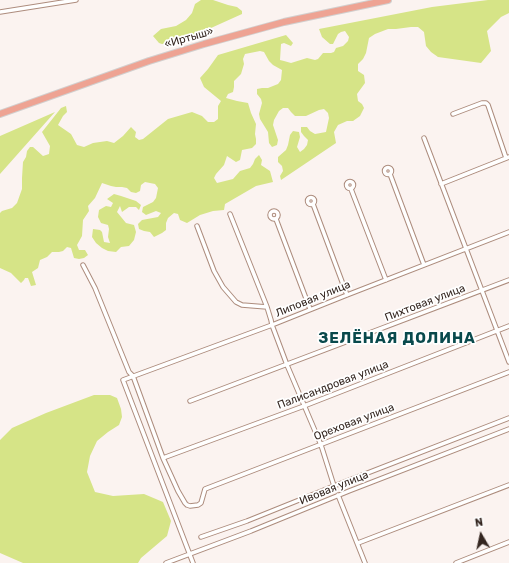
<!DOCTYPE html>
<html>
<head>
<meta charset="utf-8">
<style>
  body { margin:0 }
  #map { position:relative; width:509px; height:563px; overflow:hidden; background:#fbf3f0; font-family:Rubik,sans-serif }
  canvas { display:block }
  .north { position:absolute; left:461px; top:515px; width:40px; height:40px; -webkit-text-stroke:3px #fff; paint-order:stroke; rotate:351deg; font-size:11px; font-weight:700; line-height:16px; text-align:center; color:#342620 }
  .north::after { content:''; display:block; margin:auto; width:14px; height:18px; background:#342620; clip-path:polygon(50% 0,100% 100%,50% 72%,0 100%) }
</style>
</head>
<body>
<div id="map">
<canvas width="509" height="563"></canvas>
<div class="north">N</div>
</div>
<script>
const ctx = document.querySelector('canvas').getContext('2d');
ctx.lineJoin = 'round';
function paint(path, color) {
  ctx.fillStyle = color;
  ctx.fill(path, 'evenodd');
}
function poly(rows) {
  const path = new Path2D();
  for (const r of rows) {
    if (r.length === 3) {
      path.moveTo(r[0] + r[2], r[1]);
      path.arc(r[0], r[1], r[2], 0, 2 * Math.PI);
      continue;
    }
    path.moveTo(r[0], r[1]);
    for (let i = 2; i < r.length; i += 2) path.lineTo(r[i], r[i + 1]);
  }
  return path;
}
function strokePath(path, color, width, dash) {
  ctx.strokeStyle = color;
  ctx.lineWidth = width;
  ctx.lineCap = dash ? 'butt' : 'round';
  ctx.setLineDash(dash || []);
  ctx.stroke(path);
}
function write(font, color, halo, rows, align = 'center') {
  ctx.font = font + ' Rubik,sans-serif';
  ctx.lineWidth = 3.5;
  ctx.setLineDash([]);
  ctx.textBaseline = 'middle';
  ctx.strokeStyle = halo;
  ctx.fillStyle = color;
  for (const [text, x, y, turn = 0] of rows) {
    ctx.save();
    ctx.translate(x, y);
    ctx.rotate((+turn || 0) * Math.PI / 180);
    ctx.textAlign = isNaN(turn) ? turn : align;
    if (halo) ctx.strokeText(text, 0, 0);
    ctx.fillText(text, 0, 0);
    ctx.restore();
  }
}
paint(poly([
  [201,0,213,0,228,5,237,7,242,11,242,14,180,42,162,44,159,43,153,36,161,29,176,26,186,20,192,13,195,4],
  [488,0,509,0,509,13,501,17,487,31,491,51,481,63,438,57,431,52,426,46,424,32,418,27,411,27,396,29,388,29,375,34,369,38,366,53,363,59,358,64,358,71,364,75,365,83,357,94,358,101,362,104,364,108,360,116,353,121,347,121,338,125,334,132,336,143,281,180,280,176,283,171,282,166,278,162,278,157,286,150,288,145,290,135,293,131,299,132,300,137,297,147,300,152,304,149,307,145,308,140,304,136,301,132,301,127,307,127,310,131,315,134,326,132,329,118,328,113,324,109,319,110,306,116,295,116,291,112,288,108,283,108,279,111,274,120,273,125,278,140,277,145,272,147,269,143,268,132,260,119,259,114,262,103,261,99,257,94,257,89,262,88,268,88,278,84,281,80,282,70,273,65,269,61,264,52,260,51,245,54,243,59,244,64,241,74,234,81,234,87,233,92,228,94,226,98,237,101,248,103,251,113,256,124,255,134,256,139,256,144,252,148,242,150,240,160,236,162,227,156,224,165,216,174,214,178,217,183,233,179,240,171,250,168,253,164,255,159,259,155,262,160,261,165,270,171,273,182,256,186,225,204,224,210,213,211,200,215,187,223,180,220,178,214,174,213,168,218,166,223,166,230,162,233,154,237,150,232,144,231,139,229,138,224,142,220,158,217,161,213,156,211,146,215,142,212,143,207,153,202,156,198,158,188,155,184,145,182,141,185,140,191,136,193,131,192,127,188,122,187,116,187,111,186,102,183,95,198,88,206,89,211,83,220,82,236,77,245,79,250,85,250,88,255,84,258,79,259,74,258,71,248,67,247,63,251,59,252,52,252,47,257,40,260,38,268,32,272,36,285,31,286,28,278,25,278,24,280,21,283,11,273,0,268,0,213,2,211,12,208,17,203,22,189,22,178,23,162,26,157,27,151,30,147,33,147,43,156,49,154,50,146,42,132,61,108,66,106,67,112,63,116,58,125,71,134,77,145,84,147,93,143,107,141,114,143,123,136,131,127,136,132,135,137,139,140,143,139,168,119,192,112,202,116,208,122,214,122,218,119,218,106,221,101,204,87,200,78,208,69,218,55,286,35,293,43,291,46,284,43,281,44,280,60,284,61,291,63,307,58,315,60,318,59,323,53,331,53,334,52,336,48,343,46,348,41,349,37,345,31,341,32,338,34,333,44,330,44,322,37,319,29,432,7],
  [55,112,0,174,0,136],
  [114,194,121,196,136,201,141,205,139,210,136,207,129,207,122,212,120,206,117,212,126,223,134,225,136,232,134,240,129,246,121,247,116,252,108,251,102,248,96,243,92,237,93,229,100,230,102,232,104,242,110,243,108,237,109,229,108,225,101,223,98,217,99,210,106,206,111,207,113,203,107,199],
  [94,395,110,395,117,398,121,409,122,417,119,425,108,432,97,441,90,456,87,472,95,492,113,496,144,494,163,502,171,521,167,536,141,558,138,563,23,563,0,553,0,440,12,428,46,413]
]), '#d6e487');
const minor = poly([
  [0,12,76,0],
  [453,114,482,103,486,103,488,105,506,158],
  [424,138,509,362],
  [388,171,3.5],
  [390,174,424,265],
  [350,185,3.5],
  [441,184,509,157],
  [351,189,386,280],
  [311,201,3.5],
  [313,204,347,295],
  [274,215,4],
  [230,214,267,307,271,320,272,325,287,365,321,445,334,486],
  [276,219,310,309],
  [197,226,214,271,223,287,236,302,242,305,267,307],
  [83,265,95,288,129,372,133,376,163,458,178,491,185,503,187,505,190,506,198,505,201,503,205,489,509,372],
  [190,401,509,280],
  [163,458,304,406,509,326],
  [338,495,365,563],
  [201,537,247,521,334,486,509,418],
  [358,543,509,485],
  [166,563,251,531,349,491,509,429],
  [193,563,123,380,272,325,347,295,509,232],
  [456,563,509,542]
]);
const trunk = poly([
  [0,114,149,61,204,44,284,22,388,0]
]);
strokePath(minor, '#ad8c7d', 5.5);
strokePath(trunk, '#d2cfce', 8);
strokePath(minor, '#fff', 3.5);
strokePath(trunk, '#eea393', 6);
write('11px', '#342620', '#fff', [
  ["«Иртыш»",189,38,-16],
  ["Липовая улица",313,299,-22],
  ["Пихтовая улица",425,303,-21],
  ["Палисандровая улица",333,385,-21],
  ["Ореховая улица",354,422,-21],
  ["Ивовая улица",334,488,-22]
]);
ctx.letterSpacing = '1px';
write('bold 15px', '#094a4d', '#fff', [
  ["ЗЕЛЁНАЯ ДОЛИНА",397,339]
]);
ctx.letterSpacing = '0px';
</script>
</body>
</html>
